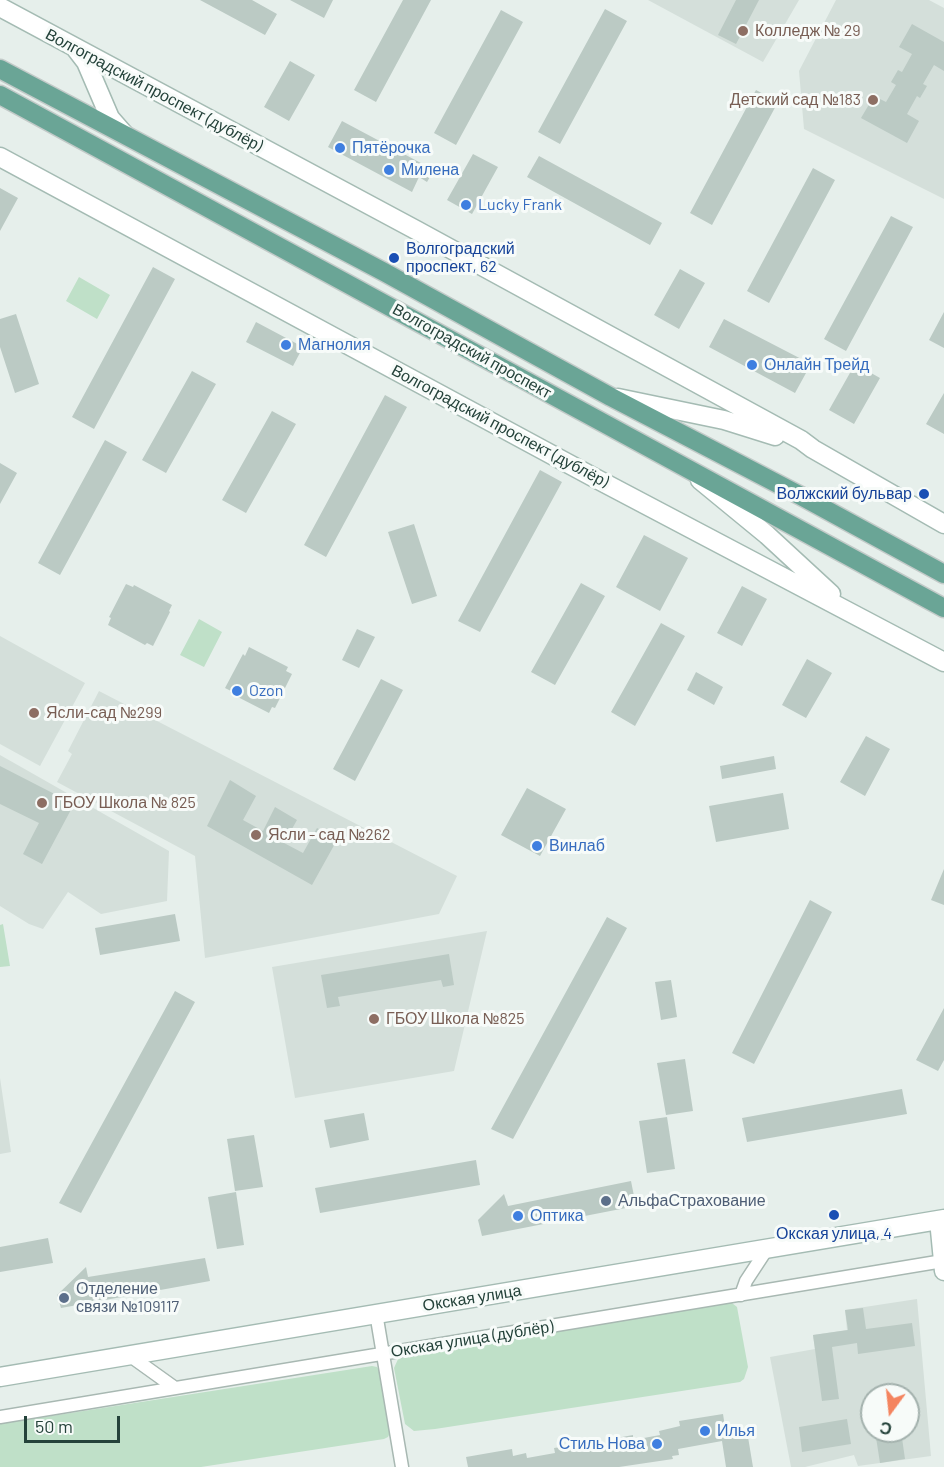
<!DOCTYPE html>
<html>
<head>
<meta charset="utf-8">
<style>
  body { margin:0 }
  #map { position:relative; width:944px; height:1467px; overflow:hidden; background:#e6efeb; font-family:Barlow,sans-serif }
  canvas { display:block }
  .north { position:absolute; left:860px; top:1383px; width:60px; height:60px; box-sizing:border-box; background:#f7fbf9; border:2px solid #a3b1ad; border-radius:50%; rotate:195deg; font-size:16px; font-weight:700; line-height:24px; text-align:center; color:#24423a }
  .north::after { content:''; display:block; margin:auto; width:21px; height:27px; background:#f4845f; clip-path:polygon(50% 0,100% 100%,50% 72%,0 100%) }
  .scale { position:absolute; left:24px; top:1416px; width:96px; height:27px; box-sizing:border-box; border:3px solid #24423a; border-top:0; padding-left:8px; font-size:18px; line-height:21px; white-space:nowrap; color:#24423a; -webkit-text-stroke:4px #f7fbf9; paint-order:stroke }
</style>
</head>
<body>
<div id="map">
<canvas width="944" height="1467"></canvas>
<div class="north">С</div>
<div class="scale">50 m</div>
</div>
<script>
const ctx = document.querySelector('canvas').getContext('2d');
ctx.lineJoin = 'round';
function paint(path, color) {
  ctx.fillStyle = color;
  ctx.fill(path, 'evenodd');
}
function poly(rows) {
  const path = new Path2D();
  for (const r of rows) {
    path.moveTo(r[0], r[1]);
    for (let i = 2; i < r.length; i += 2) path.lineTo(r[i], r[i + 1]);
  }
  return path;
}
function strokePath(path, color, width, dash) {
  ctx.strokeStyle = color;
  ctx.lineWidth = width;
  ctx.lineCap = dash ? 'butt' : 'round';
  ctx.setLineDash(dash || []);
  ctx.stroke(path);
}
function write(font, color, halo, rows, align = 'center') {
  ctx.font = font + ' Barlow,sans-serif';
  ctx.lineWidth = 6;
  ctx.setLineDash([]);
  ctx.textBaseline = 'middle';
  ctx.strokeStyle = halo;
  ctx.fillStyle = color;
  for (const [text, x, y, turn = 0] of rows) {
    ctx.save();
    ctx.translate(x, y);
    ctx.rotate((+turn || 0) * Math.PI / 180);
    ctx.textAlign = isNaN(turn) ? turn : align;
    if (halo) ctx.strokeText(text, 0, 0);
    ctx.fillText(text, 0, 0);
    ctx.restore();
  }
}
paint(poly([
  [648,0,799,0,763,62],
  [836,0,929,0,944,8,944,199,804,129,799,71],
  [0,636,85,683,40,766,0,744],
  [99,691,457,876,439,914,205,958,195,856,57,782,72,754,68,751],
  [0,755,169,851,167,901,101,914,68,892,43,929,29,924,0,906],
  [487,931,454,1071,295,1098,272,967],
  [0,1078,11,1152,0,1154],
  [917,1299,931,1456,858,1466,854,1455,805,1467,791,1467,770,1357,815,1349,813,1335,847,1330,845,1310],
  [872,1395,908,1395,908,1431,872,1431]
]), '#d4dfda');
paint(poly([
  [79,277,110,295,97,319,66,301],
  [199,619,222,632,204,667,180,655],
  [3,924,10,966,0,967,0,925],
  [725,1301,732,1303,737,1307,748,1367,744,1379,740,1382,435,1429,414,1431,405,1424,394,1368,399,1357],
  [372,1366,377,1367,380,1372,391,1431,388,1437,384,1439,201,1467,0,1467,0,1424]
]), '#bfe0c8');
paint(poly([
  [200,0,252,0,277,14,265,35],
  [290,0,333,0,324,18],
  [403,0,431,0,376,102,354,90],
  [736,0,759,0,736,44,718,35],
  [605,9,627,21,560,144,538,132],
  [501,10,523,22,456,145,434,133],
  [912,24,944,42,944,71,934,65,923,84,927,86,920,98,917,96,907,114,919,121,907,143,861,118,874,96,886,102,896,85,891,82,898,70,902,72,912,54,899,47],
  [290,61,315,75,289,121,264,107],
  [756,90,778,102,712,225,690,213],
  [342,121,434,170,427,182,419,177,412,192,328,147],
  [473,154,498,167,472,214,447,200],
  [539,156,662,223,650,245,527,177],
  [813,168,835,180,769,303,747,291],
  [0,188,18,198,0,231],
  [891,216,913,227,846,351,824,339],
  [153,267,175,279,94,429,72,417],
  [680,269,705,283,679,329,654,315],
  [944,312,944,348,929,340],
  [16,314,39,384,15,393,0,347,0,319],
  [724,319,811,364,795,393,709,347],
  [256,322,303,347,293,366,246,342],
  [855,364,880,378,854,424,829,410],
  [192,371,216,384,166,473,142,460],
  [944,393,944,434,926,424],
  [385,395,407,407,326,557,304,545],
  [272,411,296,424,246,513,222,500],
  [105,440,127,452,60,575,38,563],
  [0,463,17,473,0,504],
  [540,470,562,482,480,632,458,621],
  [414,524,437,596,412,604,388,532],
  [644,535,688,558,660,611,616,587],
  [581,583,605,596,555,685,531,672],
  [126,584,133,587,134,585,172,605,169,611,170,612,153,646,147,643,145,645,108,625,111,618,109,617],
  [742,586,767,599,742,646,717,633],
  [661,623,685,636,635,726,611,712],
  [357,629,375,637,359,668,342,660],
  [249,647,288,667,286,671,292,674,275,708,272,707,269,713,230,693,231,691,225,688,243,654,245,656],
  [807,659,832,673,806,718,782,705],
  [696,672,723,687,714,705,687,690],
  [381,679,403,690,355,781,333,769],
  [866,736,890,749,865,796,840,782],
  [774,756,776,769,722,779,720,766],
  [0,766,74,804,42,864,23,854,39,823,0,804],
  [230,780,256,796,243,820,263,831,275,807,297,820,284,843,303,853,317,828,337,840,312,885,207,826],
  [527,788,566,809,540,856,501,835],
  [783,793,789,829,716,842,709,806],
  [944,869,944,905,931,900],
  [810,900,832,912,754,1064,732,1053],
  [175,914,180,941,100,955,95,928],
  [607,917,627,928,513,1139,491,1129],
  [449,954,454,985,443,987,441,980,338,997,340,1006,327,1008,321,975],
  [671,980,677,1017,661,1020,655,982],
  [175,991,195,1002,81,1213,59,1203],
  [944,1008,944,1060,938,1071,916,1060],
  [685,1059,693,1111,666,1115,657,1063],
  [902,1089,907,1114,747,1142,742,1118],
  [364,1113,369,1140,330,1148,324,1120],
  [667,1117,675,1169,647,1173,639,1121],
  [254,1135,263,1187,235,1191,227,1139],
  [476,1160,480,1185,320,1213,315,1188],
  [631,1181,636,1206,482,1236,478,1220,504,1194,508,1206],
  [236,1192,244,1245,217,1249,208,1197],
  [48,1238,53,1263,0,1272,0,1247],
  [205,1258,210,1281,61,1308,57,1295,86,1267,88,1277],
  [863,1308,866,1329,912,1323,915,1346,858,1354,857,1343,832,1347,839,1399,822,1401,813,1335,848,1330,845,1310],
  [723,1414,725,1427,735,1433,747,1431,753,1467,726,1467,722,1441,678,1449,679,1455,672,1456,673,1459,619,1467,468,1467,466,1457,512,1449,513,1456,526,1453,527,1458,555,1453,554,1448,580,1444,581,1449,607,1444,606,1440,633,1435,633,1440,660,1435,659,1431,680,1426,679,1421],
  [847,1419,851,1444,802,1452,799,1427],
  [875,1431,901,1431,905,1459,880,1463]
]), '#bbcac4');
const street = poly([
  [741,1295,746,1281,767,1249],
  [376,1313,402,1467],
  [129,1355,175,1388],
  [0,1417,943,1261]
]);
const secondary = poly([
  [0,7,416,230,801,440,813,449,944,524],
  [76,49,86,62,110,118,124,134],
  [0,157,593,477,944,662],
  [618,398,724,420,775,436],
  [700,480,767,535,831,594],
  [939,1220,944,1271],
  [0,1377,944,1219]
]);
const primary = poly([
  [0,69,384,272,611,397,801,496,944,574],
  [0,95,944,608]
]);
strokePath(street, '#a8b8b2', 15);
strokePath(secondary, '#a4bbb3', 21);
strokePath(primary, '#c2cac8', 21);
strokePath(street, '#fff', 12);
strokePath(secondary, '#fff', 18);
strokePath(primary, '#6aa596', 18);
for (const [x, y, r, color] of [
  [743,31,6,"#8d6e63"],
  [873,100,6,"#8d6e63"],
  [340,148,6,"#3f7fe0"],
  [389,170,6,"#3f7fe0"],
  [466,205,6,"#3f7fe0"],
  [394,258,6,"#1a4fb4"],
  [286,345,6,"#3f7fe0"],
  [752,365,6,"#3f7fe0"],
  [924,494,6,"#1a4fb4"],
  [237,691,6,"#3f7fe0"],
  [34,713,6,"#8d6e63"],
  [42,803,6,"#8d6e63"],
  [256,835,6,"#8d6e63"],
  [537,846,6,"#3f7fe0"],
  [374,1019,6,"#8d6e63"],
  [606,1201,6,"#5c6f8a"],
  [834,1215,6,"#1a4fb4"],
  [518,1216,6,"#3f7fe0"],
  [64,1298,6,"#5c6f8a"],
  [705,1431,6,"#3f7fe0"],
  [657,1444,6,"#3f7fe0"]
]) {
  const dot = new Path2D();
  dot.arc(x, y, r, 0, 2 * Math.PI);
  ctx.fillStyle = color;
  ctx.fill(dot);
  strokePath(dot, '#f7fbf9', 2);
}
write('16px', '#785e54', '#f7fbf9', [
  ["Колледж № 29",755,31],
  ["Детский сад №183",861,100,"right"],
  ["Ясли-сад №299",46,713],
  ["ГБОУ Школа № 825",54,803],
  ["Ясли - сад №262",268,835],
  ["ГБОУ Школа №825",386,1019]
], 'left');
write('16px', '#24423a', '#f7fbf9', [
  ["Волгоградский проспект (дублёр)",154,90,28],
  ["Волгоградский проспект",472,351,29],
  ["Волгоградский проспект (дублёр)",500,426,28],
  ["Окская улица",472,1298,-9],
  ["Окская улица (дублёр)",472,1339,-9]
]);
write('16px', '#366cbe', '#f7fbf9', [
  ["Пятёрочка",352,148],
  ["Милена",401,170],
  ["Lucky Frank",478,205],
  ["Магнолия",298,345],
  ["Онлайн Трейд",764,365],
  ["Ozon",249,691],
  ["Винлаб",549,846],
  ["Оптика",530,1216],
  ["Илья",717,1431],
  ["Стиль Нова",645,1444,"right"]
], 'left');
write('16px', '#164399', '#f7fbf9', [
  ["Волгоградский",406,249],
  ["проспект, 62",406,267],
  ["Волжский бульвар",912,494,"right"],
  ["Окская улица, 4",834,1234,"center"]
], 'left');
write('16px', '#4e5e75', '#f7fbf9', [
  ["АльфаСтрахование",618,1201],
  ["Отделение",76,1289],
  ["связи №109117",76,1307]
], 'left');
</script>
</body>
</html>
